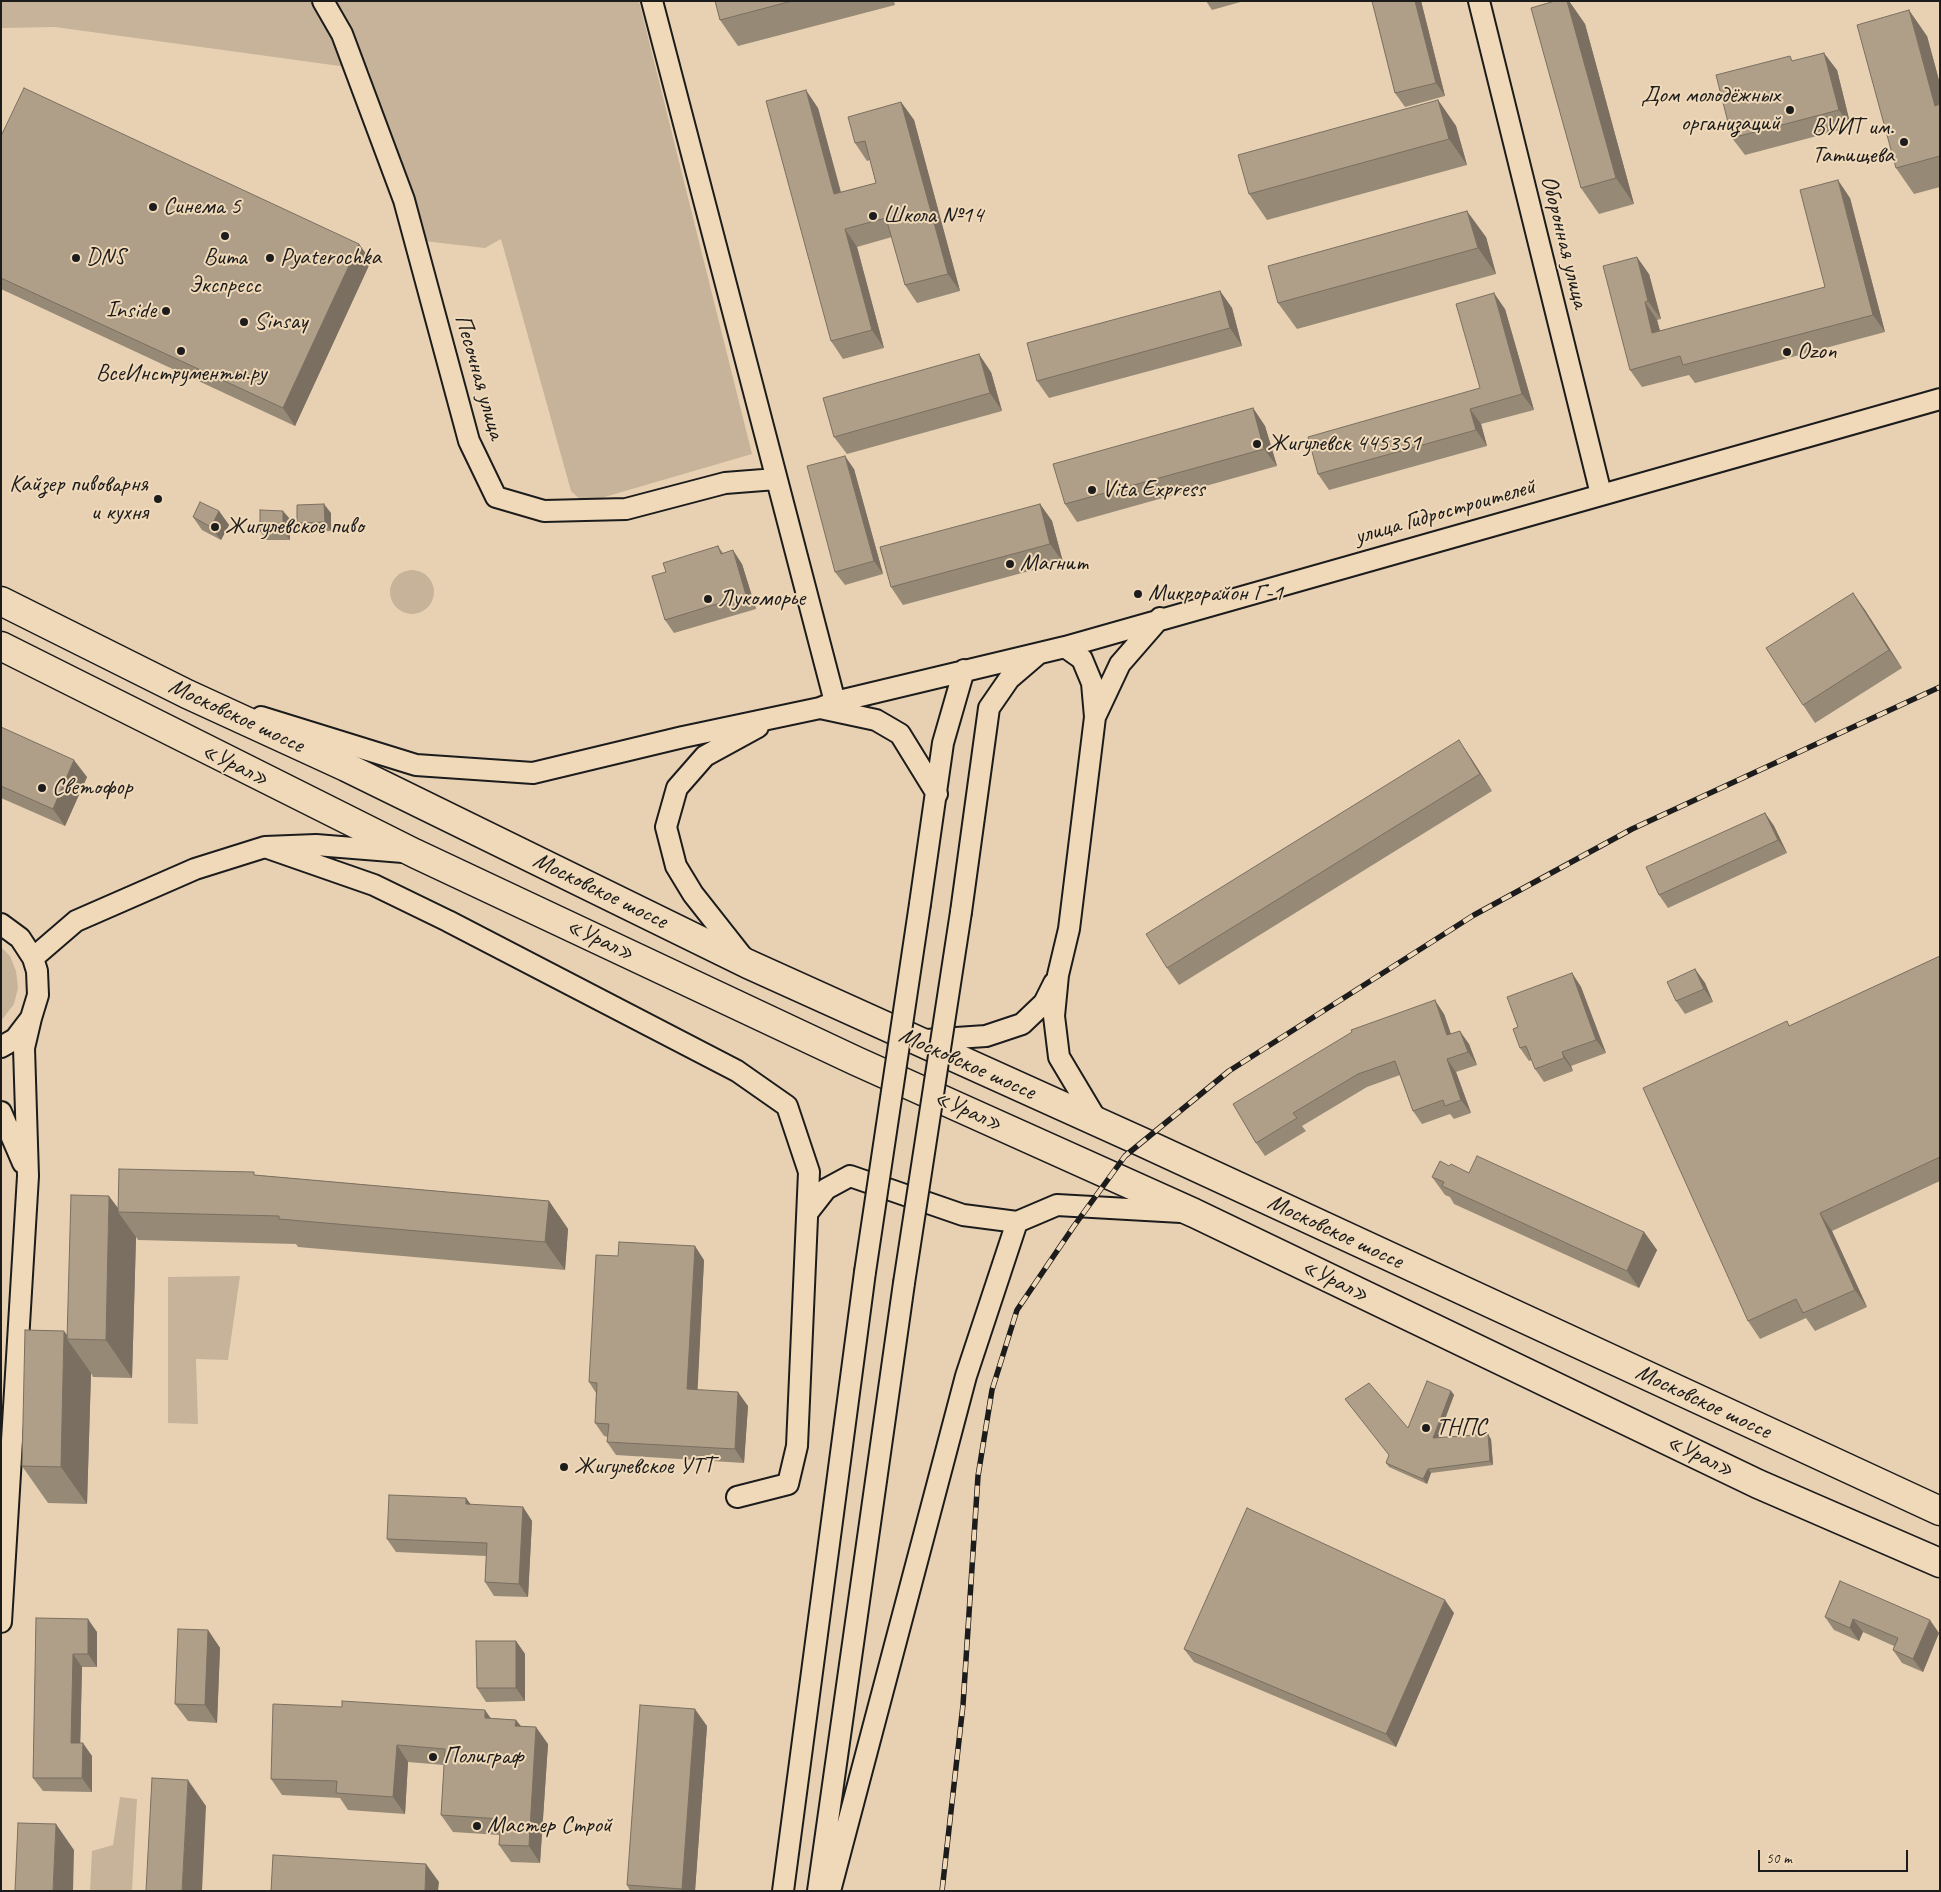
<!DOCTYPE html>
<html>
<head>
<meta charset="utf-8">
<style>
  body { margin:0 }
  #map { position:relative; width:1941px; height:1892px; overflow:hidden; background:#e8d1b3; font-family:Caveat,sans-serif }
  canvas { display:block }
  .frame { position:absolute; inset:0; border:2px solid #1c1c1c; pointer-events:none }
  .scale { position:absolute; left:1758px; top:1850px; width:150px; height:22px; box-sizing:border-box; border:2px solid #1c1c1c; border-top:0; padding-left:6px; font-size:15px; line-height:18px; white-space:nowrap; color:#1c1c1c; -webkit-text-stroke:4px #f0d9b9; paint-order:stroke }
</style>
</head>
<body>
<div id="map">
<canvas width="1941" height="1892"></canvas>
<div class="frame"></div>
<div class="scale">50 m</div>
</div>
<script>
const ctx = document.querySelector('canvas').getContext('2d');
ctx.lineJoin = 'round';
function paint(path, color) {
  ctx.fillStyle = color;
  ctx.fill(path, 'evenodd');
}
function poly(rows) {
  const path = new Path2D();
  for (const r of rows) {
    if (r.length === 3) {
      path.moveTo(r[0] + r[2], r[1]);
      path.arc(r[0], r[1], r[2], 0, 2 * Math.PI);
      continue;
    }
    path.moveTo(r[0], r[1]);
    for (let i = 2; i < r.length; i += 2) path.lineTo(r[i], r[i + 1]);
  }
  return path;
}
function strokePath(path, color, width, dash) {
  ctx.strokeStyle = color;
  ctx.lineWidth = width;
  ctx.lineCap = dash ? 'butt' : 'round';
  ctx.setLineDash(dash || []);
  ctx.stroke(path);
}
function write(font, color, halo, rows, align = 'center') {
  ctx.font = font + ' Caveat,sans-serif';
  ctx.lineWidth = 4;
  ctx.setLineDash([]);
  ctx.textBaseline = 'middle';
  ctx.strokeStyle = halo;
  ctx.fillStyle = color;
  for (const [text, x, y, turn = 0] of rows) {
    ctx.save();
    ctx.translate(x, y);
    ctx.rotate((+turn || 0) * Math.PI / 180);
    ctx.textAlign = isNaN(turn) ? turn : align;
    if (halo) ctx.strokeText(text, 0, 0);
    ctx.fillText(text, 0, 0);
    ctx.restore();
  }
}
paint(poly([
  [1,1,639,1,752,454,584,503,571,491,501,239,485,248,415,240,369,70,55,27,1,28],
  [412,592,22],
  [1,947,10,956,16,971,18,988,14,1004,1,1021],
  [240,1276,228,1360,196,1359,198,1424,168,1423,168,1277],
  [120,1797,137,1799,132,1891,90,1891,92,1851,113,1845]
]), '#c6b39a');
const minor = poly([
  [323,1,342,34,404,200,469,441,496,497,544,511,626,509,725,483,776,479],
  [652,1,835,702],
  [1479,1,1601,494],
  [1065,647,1082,659,1092,683,1095,717,1069,929,1058,975,1054,1016,1059,1057,1099,1124],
  [820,708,876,720,900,734,937,794],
  [1096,715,1120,664,1160,618],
  [261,717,416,765,533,773,683,737,820,708,835,702,1065,647,1940,399],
  [265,847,374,885,448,921,737,1071,787,1106,809,1172,797,1446,788,1484,737,1497],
  [920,904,943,743,964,670],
  [961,912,989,708,1009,679,1037,655],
  [1,924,20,938,33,958,37,971,38,995,31,1018,15,1039,1,1047],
  [33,958,76,921,195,869,265,847,316,845,403,852],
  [745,960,693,894,676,866,666,827,677,788,705,756,758,727],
  [926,1040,986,1036,1022,1024,1044,1003,1054,983],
  [1,1112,23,1163],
  [808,1212,826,1189,850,1176,963,1215,1017,1222],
  [1,1622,28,1176,24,1048,31,1018],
  [783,1891,865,1272],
  [818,1891,904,1283],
  [830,1891,966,1376,1017,1222,1057,1205,1181,1212]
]);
const highway = poly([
  [1,601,187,694,346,767,748,964,1142,1142,1940,1511],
  [1,646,414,853,856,1061,1194,1213,1758,1484,1940,1563]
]);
strokePath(minor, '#1c1c1c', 24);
strokePath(highway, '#1c1c1c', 31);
strokePath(minor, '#f0d9b9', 20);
strokePath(highway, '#f0d9b9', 28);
const rail = poly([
  [942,1891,963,1705,978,1476,992,1390,1017,1310,1074,1226,1125,1156,1229,1071,1474,915,1632,829,1940,687]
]);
strokePath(rail, '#1c1c1c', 5.5);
strokePath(rail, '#f0d9b9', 4, [11]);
const minorBridge = poly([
  [865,1272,920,904],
  [904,1283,961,912]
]);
strokePath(minorBridge, '#1c1c1c', 24, []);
strokePath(minorBridge, '#f0d9b9', 20);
paint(poly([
  [715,1,894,1,895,5,738,46,720,20],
  [1206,1,1244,1,1212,10],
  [1372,1,1421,1,1445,96,1405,107,1395,93],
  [1555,1,1569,1,1585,24,1634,204,1599,214,1581,188],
  [1927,36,1940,84,1940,187,1914,194,1896,168],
  [1794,61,1837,70,1851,127,1745,155,1732,138],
  [1438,100,1456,126,1467,165,1267,220,1249,194],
  [901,102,914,120,960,291,917,303,905,285,892,237,857,247,884,348,843,359,831,341,818,108,841,192,876,183,870,160,867,161,855,143],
  [1,136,359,244,371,261,295,426,1,289],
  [1850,198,1885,332,1695,383,1689,375,1642,387,1630,370,1649,274,1661,319,1657,320,1660,331,1825,287],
  [1486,237,1496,274,1297,329,1278,303],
  [1220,291,1232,308,1242,346,1049,398,1037,381],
  [1505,309,1534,410,1481,424,1487,446,1329,490,1318,474,1480,388],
  [991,372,1002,411,847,454,834,437],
  [1253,408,1265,426,1277,466,1077,522,1065,504],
  [854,469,883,574,845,585,835,572],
  [1040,504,1052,521,1063,562,903,605,891,587],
  [219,511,229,525,221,540,202,530,193,517],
  [331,513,331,531,304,532,297,523],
  [290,519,290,540,266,540,260,531],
  [718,546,723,553,742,564,756,609,674,633,665,620,666,572],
  [1853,593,1865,610,1902,668,1815,723,1803,705],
  [1,727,87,777,65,826,1,798],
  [1471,758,1492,791,1179,985,1167,968],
  [1765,813,1774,826,1787,853,1668,908,1659,895],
  [1940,956,1940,1181,1832,1231,1867,1307,1815,1331,1806,1318,1760,1339,1748,1321,1790,1026],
  [1695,969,1705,983,1713,1002,1685,1014,1676,1001],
  [1572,973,1581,987,1606,1053,1571,1066,1573,1071,1544,1082,1535,1069,1532,1060,1529,1061,1520,1048,1518,1027],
  [1444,1014,1451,1034,1469,1044,1477,1065,1456,1072,1471,1113,1454,1119,1450,1114,1422,1124,1413,1111,1400,1075,1367,1087,1302,1126,1306,1131,1265,1156,1256,1143,1233,1104],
  [1449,1166,1644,1232,1657,1250,1639,1288,1454,1204,1450,1197,1445,1195,1432,1177],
  [256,1175,549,1201,568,1229,565,1270,298,1247,296,1244,138,1240,136,1237,132,1378,93,1377,91,1373,87,1504,48,1503,22,1466,67,1335,118,1209],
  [704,1260,697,1390,748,1406,744,1463,616,1455,607,1442,608,1437,604,1436,595,1423,596,1393,589,1382],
  [1451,1391,1454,1395,1438,1438,1491,1439,1493,1465,1431,1473,1427,1484,1389,1467,1386,1463,1408,1428],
  [466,1498,471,1505,523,1507,532,1521,528,1597,494,1596,485,1582,486,1556,396,1552,387,1539],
  [1840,1581,1939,1633,1923,1672,1902,1663,1893,1650,1894,1646,1863,1632,1859,1641,1834,1630,1825,1617],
  [1454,1613,1396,1747,1194,1662,1184,1649],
  [36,1618,97,1632,97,1667,82,1667,80,1743,92,1756,92,1792,43,1791,33,1778],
  [208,1630,220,1648,217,1723,188,1721,175,1704],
  [516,1641,525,1654,525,1701,486,1702,477,1688],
  [491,1718,516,1720,521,1726,548,1744,540,1863,511,1862,499,1845,500,1835,453,1832,441,1815,444,1765,408,1762,405,1814,348,1810,340,1798,282,1795,271,1779],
  [707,1726,695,1891,630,1891,627,1885]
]), '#968976');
paint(poly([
  [1415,1,1421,1,1445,96,1436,83],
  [1567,1,1569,1,1585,24,1634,204,1616,178],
  [1909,10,1927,36,1940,84,1940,113,1935,106],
  [1824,53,1837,70,1851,127,1839,110],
  [806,90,818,108,846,212,834,194],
  [1438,100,1456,126,1467,165,1449,139],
  [901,102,914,120,960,291,948,274],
  [1838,180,1850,198,1885,332,1873,315],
  [1467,211,1486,237,1496,274,1478,248],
  [845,229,857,247,884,348,872,330],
  [359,244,371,261,295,426,283,408],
  [1637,257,1649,274,1661,319,1648,301],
  [1220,291,1232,308,1242,346,1230,328],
  [1494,293,1505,309,1534,410,1522,394],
  [1645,302,1657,320,1665,350,1652,333],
  [979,354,991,372,1002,411,990,393],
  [1253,408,1265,426,1277,466,1264,449],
  [1470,409,1481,424,1487,446,1476,430],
  [845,456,854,469,883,574,874,561],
  [324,504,331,513,331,531,325,522],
  [1040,504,1052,521,1063,562,1050,544],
  [219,511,229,525,221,540,211,527],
  [283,511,290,519,290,540,283,531],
  [733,550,742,564,756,609,746,595],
  [1853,593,1865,610,1902,668,1889,650],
  [1459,740,1471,758,1492,791,1480,774],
  [74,760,87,777,65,826,53,809],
  [1765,813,1774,826,1787,853,1778,840],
  [1695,969,1705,983,1713,1002,1704,989],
  [1572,973,1581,987,1606,1053,1596,1040],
  [1435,1000,1444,1014,1456,1049,1447,1035],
  [1460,1031,1469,1044,1477,1065,1468,1052],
  [1562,1052,1571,1066,1573,1071,1564,1058],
  [1447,1059,1456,1072,1471,1113,1461,1100],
  [109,1196,121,1212,118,1212,136,1237,132,1378,106,1340],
  [549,1201,568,1229,565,1270,545,1242],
  [1820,1213,1832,1231,1867,1307,1855,1290],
  [1644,1232,1657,1250,1639,1288,1627,1271],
  [695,1246,704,1260,697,1402,687,1389],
  [64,1331,70,1339,67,1339,91,1373,87,1504,61,1467],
  [1451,1391,1454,1395,1436,1443,1433,1438],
  [738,1392,748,1406,744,1463,735,1449],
  [1488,1434,1491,1439,1493,1465,1490,1461],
  [1428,1469,1431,1473,1427,1484,1423,1479],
  [466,1498,476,1512,466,1504],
  [523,1507,532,1521,528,1597,519,1584],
  [1445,1600,1454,1613,1396,1747,1386,1734],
  [88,1619,97,1632,97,1667,88,1654],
  [1853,1619,1863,1632,1859,1641,1850,1628],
  [1930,1620,1939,1633,1923,1672,1913,1659],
  [208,1630,220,1648,217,1723,205,1705],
  [516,1641,525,1654,525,1701,516,1688],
  [73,1654,82,1667,80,1756,71,1743],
  [695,1709,707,1726,695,1891,682,1891,682,1889],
  [485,1710,497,1727,485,1718],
  [516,1720,528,1736,515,1726],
  [536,1727,548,1744,540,1863,529,1846],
  [83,1743,92,1756,92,1792,82,1778],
  [397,1745,408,1762,405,1814,393,1797],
  [188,1780,206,1806,202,1891,182,1891],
  [56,1824,74,1850,73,1891,53,1891],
  [426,1864,439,1882,438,1891,425,1891]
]), '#7a6f60');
const building = poly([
  [715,1,792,1,720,20,715,1],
  [1372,1,1415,1,1436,83,1395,93,1372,1],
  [1555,1,1567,1,1616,178,1581,188,1531,8,1555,1],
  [1909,10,1935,106,1940,104,1940,156,1896,168,1857,25,1909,10],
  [1824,53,1839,110,1732,138,1716,75,1790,56,1792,61,1824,53],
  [24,88,359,244,283,408,1,278,1,136,24,88],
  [806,90,834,194,876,183,865,141,855,143,848,117,901,102,948,274,905,285,886,218,845,229,872,330,831,341,766,101,806,90],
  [1438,100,1449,139,1249,194,1238,155,1438,100],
  [1838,180,1873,315,1683,365,1680,356,1630,370,1603,266,1637,257,1648,301,1645,302,1652,333,1825,287,1800,190,1838,180],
  [1467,211,1478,248,1278,303,1268,266,1467,211],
  [1220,291,1230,328,1037,381,1027,343,1220,291],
  [1494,293,1522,394,1470,409,1476,430,1318,474,1308,437,1480,388,1456,304,1494,293],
  [979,354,990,393,834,437,823,398,979,354],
  [1253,408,1264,449,1065,504,1053,464,1253,408],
  [845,456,874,561,835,572,807,466,845,456],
  [200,502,219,511,211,527,193,517,200,502],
  [324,504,325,522,297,523,297,505,324,504],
  [1040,504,1050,544,891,587,880,547,1040,504],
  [260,510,283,511,283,531,260,531,260,510],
  [718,546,721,554,733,550,746,595,665,620,652,576,666,572,663,563,718,546],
  [1853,593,1889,650,1803,705,1766,648,1853,593],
  [1,727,74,760,53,809,1,786,1,727],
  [1459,740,1480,774,1167,968,1146,934,1459,740],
  [1765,813,1778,840,1659,895,1646,867,1765,813],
  [1940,956,1940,1157,1820,1213,1855,1290,1803,1313,1796,1299,1748,1321,1643,1088,1787,1021,1789,1026,1940,956],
  [1695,969,1704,989,1676,1001,1667,982,1695,969],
  [1572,973,1596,1040,1562,1052,1564,1058,1535,1069,1526,1046,1520,1048,1513,1029,1518,1027,1507,997,1572,973],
  [1435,1000,1447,1035,1460,1031,1468,1052,1447,1059,1461,1100,1445,1106,1443,1100,1413,1111,1395,1061,1358,1074,1293,1113,1297,1118,1256,1143,1233,1104,1352,1032,1351,1030,1435,1000],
  [1477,1156,1644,1232,1627,1271,1442,1186,1444,1182,1432,1177,1440,1161,1449,1166,1451,1164,1469,1173,1477,1156],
  [119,1169,254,1172,254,1175,549,1201,545,1242,279,1219,279,1216,118,1212,119,1169],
  [71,1195,109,1196,106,1340,67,1339,71,1195],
  [619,1242,695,1246,687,1389,738,1392,735,1449,607,1442,609,1424,595,1423,597,1383,589,1382,596,1255,618,1256,619,1242],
  [25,1330,64,1331,61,1467,22,1466,25,1330],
  [1427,1381,1451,1391,1433,1438,1488,1434,1490,1461,1428,1469,1423,1479,1386,1463,1389,1455,1345,1399,1369,1383,1408,1428,1427,1381],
  [389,1495,466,1498,466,1504,523,1507,519,1584,485,1582,487,1543,387,1539,389,1495],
  [1247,1508,1445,1600,1386,1734,1184,1649,1247,1508],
  [1840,1581,1930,1620,1913,1659,1893,1650,1898,1638,1853,1619,1850,1628,1825,1617,1840,1581],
  [36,1618,88,1619,88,1654,73,1654,71,1743,83,1743,82,1778,33,1778,36,1618],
  [178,1629,208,1630,205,1705,175,1704,178,1629],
  [476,1641,516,1641,516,1688,477,1688,476,1641],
  [342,1701,485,1710,485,1718,516,1720,515,1726,536,1727,529,1846,499,1845,501,1819,441,1815,445,1749,397,1745,393,1797,336,1793,337,1781,271,1779,273,1704,342,1707,342,1701],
  [640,1705,695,1709,682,1889,627,1885,640,1705],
  [152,1778,188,1780,182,1891,146,1891,152,1778],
  [18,1823,56,1824,53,1891,15,1891,18,1823],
  [273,1855,426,1864,425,1891,271,1891,273,1855]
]);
paint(building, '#af9f89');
strokePath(building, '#7a6f60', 1);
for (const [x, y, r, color] of [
  [1790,110,5,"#1c1c1c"],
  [1904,142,5,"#1c1c1c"],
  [153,207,5,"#1c1c1c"],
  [873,216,5,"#1c1c1c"],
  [225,236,5,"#1c1c1c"],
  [76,258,5,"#1c1c1c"],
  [270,258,5,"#1c1c1c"],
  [166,311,5,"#1c1c1c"],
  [244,322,5,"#1c1c1c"],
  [181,351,5,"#1c1c1c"],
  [1787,352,5,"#1c1c1c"],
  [1257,444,5,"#1c1c1c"],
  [1092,490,5,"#1c1c1c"],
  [158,499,5,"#1c1c1c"],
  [215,527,5,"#1c1c1c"],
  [1010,564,5,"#1c1c1c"],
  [1138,594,5,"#1c1c1c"],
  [708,599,5,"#1c1c1c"],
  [42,788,5,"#1c1c1c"],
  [1426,1428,5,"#1c1c1c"],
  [564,1467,5,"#1c1c1c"],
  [433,1757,5,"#1c1c1c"],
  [477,1826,5,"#1c1c1c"]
]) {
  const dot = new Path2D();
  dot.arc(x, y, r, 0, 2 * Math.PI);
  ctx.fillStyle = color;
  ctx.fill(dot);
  strokePath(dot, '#f0d9b9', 2);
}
write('24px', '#1c1c1c', '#f0d9b9', [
  ["Дом молодёжных",1780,96,"right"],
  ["организаций",1780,124,"right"],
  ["ВУИТ им.",1894,128,"right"],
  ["Татищева",1894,156,"right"],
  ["Синема 5",163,207],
  ["Школа №14",883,216],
  ["DNS",86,258],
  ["Вита",225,258,"center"],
  ["Экспресс",225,286,"center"],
  ["Pyaterochka",280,258],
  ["Inside",156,311,"right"],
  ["Sinsay",254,322],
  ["Ozon",1797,352],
  ["ВсеИнструменты.ру",181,374,"center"],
  ["Жигулевск 445351",1267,444],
  ["Кайзер пивоварня",148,485,"right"],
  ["и кухня",148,513,"right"],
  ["Vita Express",1102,490],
  ["Жигулевское пиво",225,527],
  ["Магнит",1020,564],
  ["Микрорайон Г-1",1148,594],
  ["Лукоморье",718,599],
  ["Светофор",52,788],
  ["ТНПС",1436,1428],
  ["Жигулевское УТТ",574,1467],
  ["Полиграф",443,1757],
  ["Мастер Строй",487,1826]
], 'left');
write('24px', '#1c1c1c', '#f0d9b9', [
  ["Оборонная улица",1564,242,76],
  ["Песочная улица",479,377,74],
  ["улица Гидростроителей",1445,512,-16],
  ["Московское шоссе",236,716,25],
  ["«Урал»",235,765,26],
  ["Московское шоссе",600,891,26],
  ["«Урал»",600,940,25],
  ["Московское шоссе",967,1064,24],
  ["«Урал»",968,1111,24],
  ["Московское шоссе",1335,1232,25],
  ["«Урал»",1335,1281,26],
  ["Московское шоссе",1703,1402,25],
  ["«Урал»",1700,1456,26]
]);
</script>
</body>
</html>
